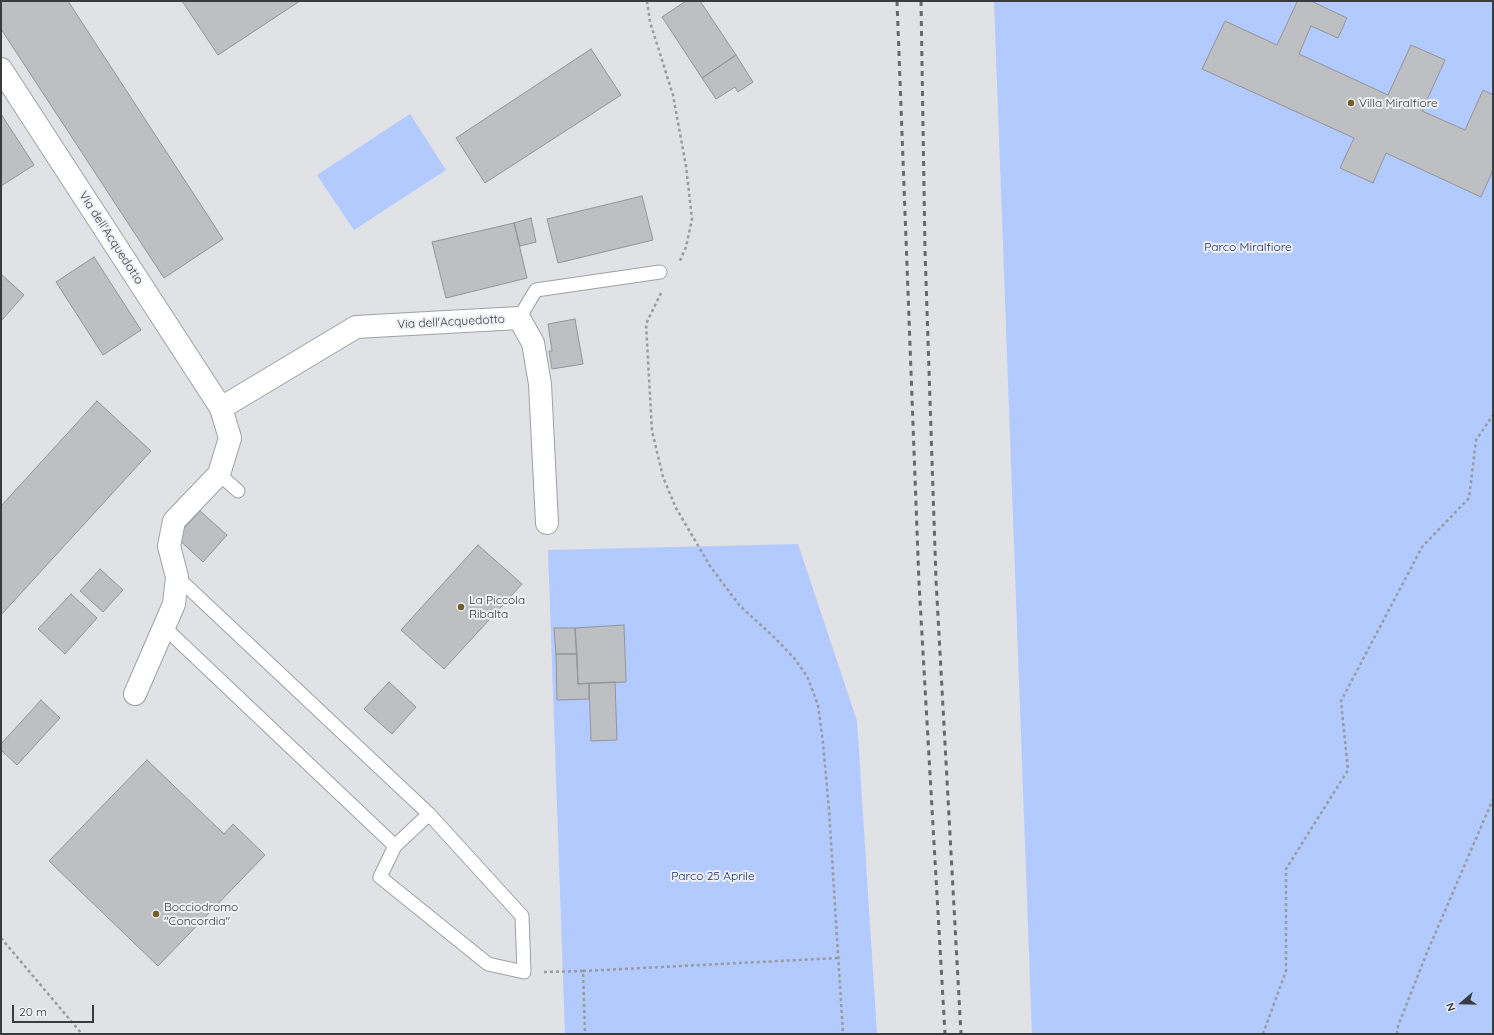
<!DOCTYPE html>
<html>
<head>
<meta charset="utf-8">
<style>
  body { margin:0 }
  #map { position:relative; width:1494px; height:1035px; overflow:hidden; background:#e0e2e6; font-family:Quicksand,sans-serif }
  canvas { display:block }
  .frame { position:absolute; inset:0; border:2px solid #3a3b3d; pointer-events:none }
  .north { position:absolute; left:1442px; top:983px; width:40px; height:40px; -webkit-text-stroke:3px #edeff3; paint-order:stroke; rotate:250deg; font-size:11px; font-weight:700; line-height:16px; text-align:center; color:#3a3b3d }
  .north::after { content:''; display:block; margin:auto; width:14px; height:18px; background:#3a3b3d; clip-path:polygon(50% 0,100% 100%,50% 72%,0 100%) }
  .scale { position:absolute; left:12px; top:1005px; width:82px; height:18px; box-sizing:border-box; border:2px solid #3a3b3d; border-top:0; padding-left:5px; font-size:12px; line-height:14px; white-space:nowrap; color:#3a3b3d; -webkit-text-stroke:3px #edeff3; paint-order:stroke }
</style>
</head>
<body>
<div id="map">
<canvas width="1494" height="1035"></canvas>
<div class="frame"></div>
<div class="north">N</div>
<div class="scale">20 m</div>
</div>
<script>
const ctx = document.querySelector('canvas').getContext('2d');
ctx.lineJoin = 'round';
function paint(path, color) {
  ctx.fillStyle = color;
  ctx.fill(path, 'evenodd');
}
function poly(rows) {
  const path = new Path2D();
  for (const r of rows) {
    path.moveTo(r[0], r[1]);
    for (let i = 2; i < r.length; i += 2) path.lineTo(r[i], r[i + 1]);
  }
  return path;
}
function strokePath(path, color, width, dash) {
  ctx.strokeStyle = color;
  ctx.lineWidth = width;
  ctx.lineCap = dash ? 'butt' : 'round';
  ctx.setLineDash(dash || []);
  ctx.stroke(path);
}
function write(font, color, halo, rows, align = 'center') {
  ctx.font = font + ' Quicksand,sans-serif';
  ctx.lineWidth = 4;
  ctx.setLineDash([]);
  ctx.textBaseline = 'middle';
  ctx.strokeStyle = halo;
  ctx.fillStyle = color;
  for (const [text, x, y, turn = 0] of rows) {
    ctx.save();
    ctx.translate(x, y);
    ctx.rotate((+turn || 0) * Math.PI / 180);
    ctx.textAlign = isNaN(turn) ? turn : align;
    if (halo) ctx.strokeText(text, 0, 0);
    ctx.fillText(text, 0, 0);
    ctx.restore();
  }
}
paint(poly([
  [994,1,1493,1,1493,1034,1032,1034],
  [410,114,446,170,354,230,317,175],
  [798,544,857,721,877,1034,565,1034,548,550]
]), '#b2cafe');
const building = poly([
  [1,1,68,1,223,239,164,278,1,29,1,1],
  [182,1,300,1,218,55,182,1],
  [686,1,700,1,736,55,702,78,662,17,686,1],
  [1296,1,1311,1,1347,18,1338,38,1311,26,1299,54,1388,95,1411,45,1445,60,1422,111,1465,130,1483,90,1493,95,1493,170,1481,197,1386,153,1373,183,1340,168,1354,138,1202,69,1225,21,1277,45,1297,2,1296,1],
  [591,49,621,95,485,183,456,138,591,49],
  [736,55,753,82,738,92,735,87,716,99,702,78,736,55],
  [1,114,34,165,1,186,1,114],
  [642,196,653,240,558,263,547,219,642,196],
  [531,218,536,242,520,246,514,223,531,218],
  [514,223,527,278,446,298,432,242,514,223],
  [94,257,141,330,103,355,56,282,94,257],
  [1,274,24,295,1,321,1,274],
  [575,319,583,364,552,369,549,351,552,351,548,324,575,319],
  [97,401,151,451,1,615,1,506,97,401],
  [200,511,227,535,203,562,176,537,200,511],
  [478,545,522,584,444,669,401,630,478,545],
  [100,569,123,590,103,612,80,591,100,569],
  [71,594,97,618,65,654,38,629,71,594],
  [624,625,626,682,578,684,575,628,624,625],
  [554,628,575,628,577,654,556,654,554,628],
  [556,654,577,654,578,684,589,683,589,699,557,700,556,654],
  [389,682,416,707,392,734,364,709,389,682],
  [615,682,617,740,591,741,589,683,615,682],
  [41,700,60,718,17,765,1,750,1,744,41,700],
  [147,760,224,834,233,824,265,855,158,966,49,861,147,760]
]);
paint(building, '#bdbfc3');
strokePath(building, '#929498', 1);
const lane = poly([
  [519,318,536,290,660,272],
  [219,474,238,491],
  [177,577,429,814,522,916,524,972,488,964,380,877,395,846,429,814],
  [164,627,395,846]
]);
const street = poly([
  [1,69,221,408,230,438,219,474,174,521,169,546,177,577,174,604,135,694],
  [221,408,356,327,519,318,533,343,540,384,547,523]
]);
strokePath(lane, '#9ea0a4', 15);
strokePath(street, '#9ea0a4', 24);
strokePath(poly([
  [647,1,650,22,673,95,686,166,692,219,686,247,679,263],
  [661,293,646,324,652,431,663,477,676,508,710,566,740,606,775,638,794,658,807,676,818,705,823,743,829,810,843,1034],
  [1,938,82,1034],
  [583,971,838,958],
  [544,972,583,971,585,1034],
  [1263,1034,1286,971,1286,869,1348,770,1341,701,1422,547,1469,498,1476,440,1493,415],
  [1397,1034,1398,1026,1426,955,1493,799]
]), '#989a9d', 2.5, [3, 3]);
strokePath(lane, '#fff', 13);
strokePath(street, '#fff', 22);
strokePath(poly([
  [897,1,919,583,945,1034],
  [921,1,925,250,936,580,961,1034]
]), '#66686a', 3, [5, 5]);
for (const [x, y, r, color] of [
  [1351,103,4,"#745e2d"],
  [461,607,4,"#745e2d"],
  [156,914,4,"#745e2d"]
]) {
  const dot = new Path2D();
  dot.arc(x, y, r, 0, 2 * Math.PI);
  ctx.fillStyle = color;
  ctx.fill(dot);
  strokePath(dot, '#edeff3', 1.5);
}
write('12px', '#3a3b3d', '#edeff3', [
  ["Villa Miralfiore",1359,103],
  ["La Piccola",469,600],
  ["Ribalta",469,614],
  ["Bocciodromo",164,907],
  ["\"Concordia\"",164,921]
], 'left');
write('12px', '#3a3b3d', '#edeff3', [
  ["Via dell'Acquedotto",111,238,57],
  ["Via dell'Acquedotto",451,322,-3]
]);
write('12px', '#112b76', '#edeff3', [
  ["Parco Miralfiore",1248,247],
  ["Parco 25 Aprile",713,876]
]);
</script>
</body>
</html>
